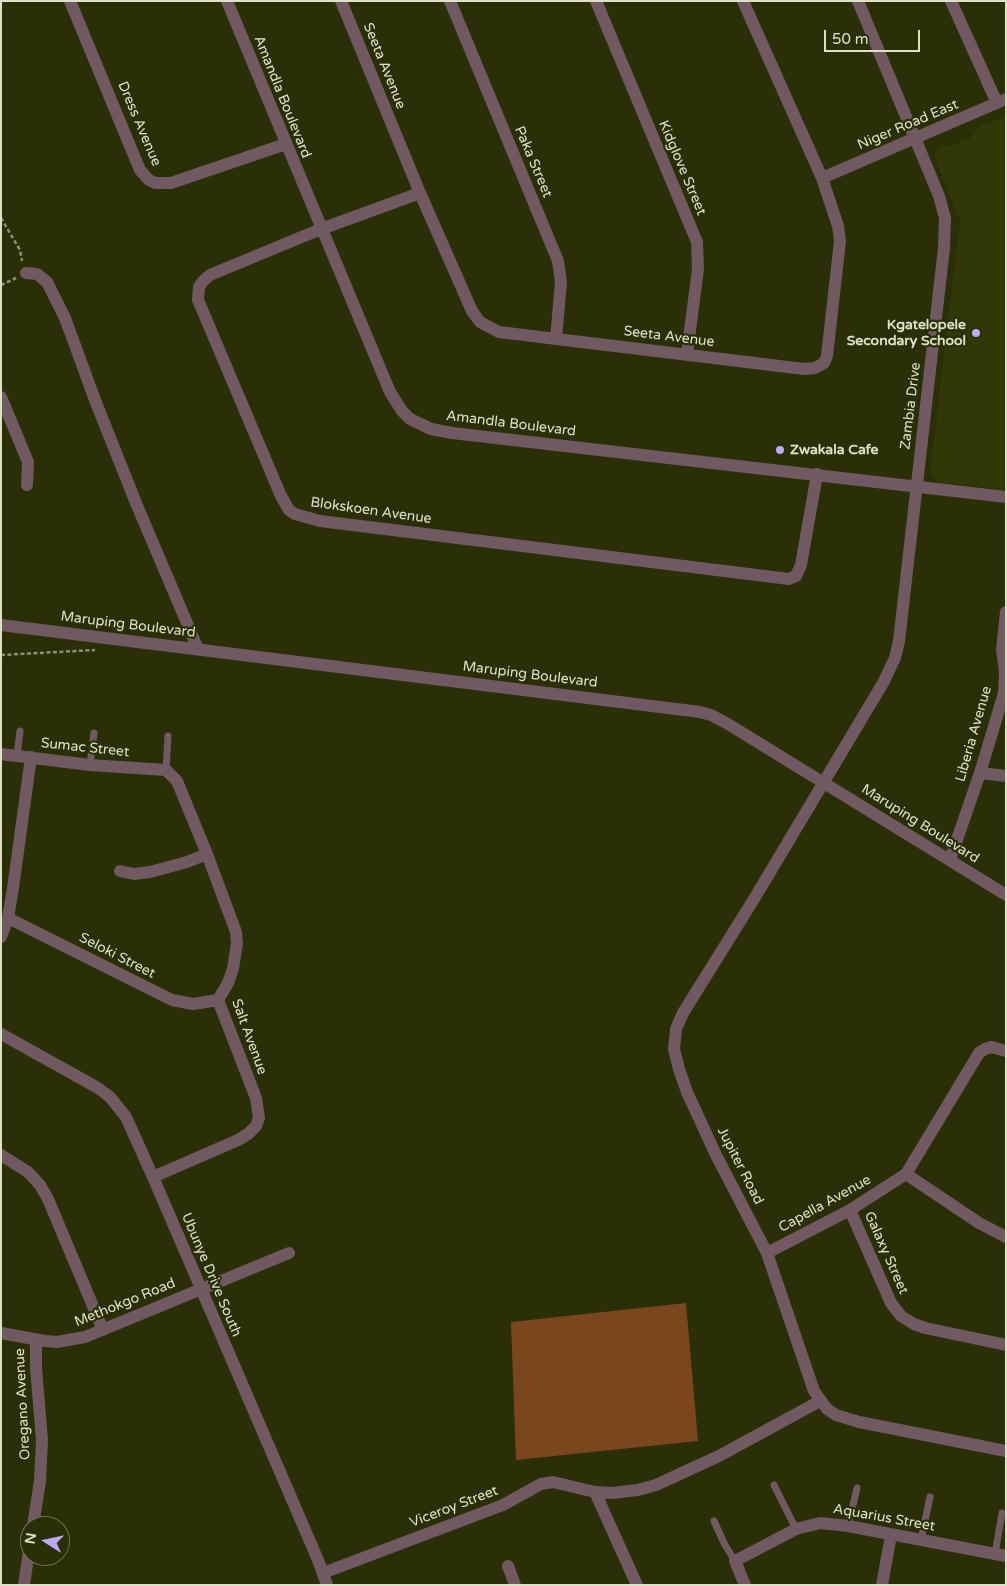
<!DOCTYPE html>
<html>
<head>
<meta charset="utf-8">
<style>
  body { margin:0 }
  #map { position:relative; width:1007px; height:1586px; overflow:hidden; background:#2a2f07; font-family:"Varela Round",sans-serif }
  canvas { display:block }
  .frame { position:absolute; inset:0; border:2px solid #dde2c7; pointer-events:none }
  .north { position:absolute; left:20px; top:1516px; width:50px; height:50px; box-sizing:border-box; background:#2a2f07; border:1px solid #727754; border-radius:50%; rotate:280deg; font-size:14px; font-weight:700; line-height:20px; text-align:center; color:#dde2c7 }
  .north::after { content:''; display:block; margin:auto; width:18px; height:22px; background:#bea9f5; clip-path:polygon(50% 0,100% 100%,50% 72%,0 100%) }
  .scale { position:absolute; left:824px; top:30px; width:96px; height:22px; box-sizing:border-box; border:2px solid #dde2c7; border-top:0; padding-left:6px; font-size:15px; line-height:18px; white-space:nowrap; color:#dde2c7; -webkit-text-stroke:4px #2a2f07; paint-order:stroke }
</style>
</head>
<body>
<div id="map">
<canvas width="1007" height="1586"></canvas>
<div class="frame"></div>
<div class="north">N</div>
<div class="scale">50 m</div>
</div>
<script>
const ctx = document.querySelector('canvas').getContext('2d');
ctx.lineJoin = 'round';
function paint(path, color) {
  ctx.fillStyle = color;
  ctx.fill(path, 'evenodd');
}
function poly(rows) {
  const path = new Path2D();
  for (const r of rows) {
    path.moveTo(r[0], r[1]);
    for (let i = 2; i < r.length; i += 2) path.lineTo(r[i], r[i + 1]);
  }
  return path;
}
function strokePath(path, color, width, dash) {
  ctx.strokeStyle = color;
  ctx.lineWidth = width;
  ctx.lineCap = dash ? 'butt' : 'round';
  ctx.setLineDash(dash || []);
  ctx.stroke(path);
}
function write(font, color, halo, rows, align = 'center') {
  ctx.font = font + ' "Varela Round",sans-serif';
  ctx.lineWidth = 4.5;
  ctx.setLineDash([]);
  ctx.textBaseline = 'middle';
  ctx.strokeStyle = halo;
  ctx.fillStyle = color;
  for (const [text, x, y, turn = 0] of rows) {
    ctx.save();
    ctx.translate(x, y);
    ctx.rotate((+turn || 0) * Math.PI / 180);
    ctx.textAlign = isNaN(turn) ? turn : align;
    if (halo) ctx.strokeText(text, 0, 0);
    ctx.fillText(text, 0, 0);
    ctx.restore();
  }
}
paint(poly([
  [1006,116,1006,490,937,482,930,471,960,221,934,156,940,145,949,146,969,139,981,126]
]), '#313707');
paint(poly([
  [686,1303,698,1441,516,1460,511,1322]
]), '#79461d');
strokePath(poly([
  [1,218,20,250,22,261],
  [1,285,16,278],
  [1,655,95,650]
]), '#8c9170', 2.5, [4, 2.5]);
strokePath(poly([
  [17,756,20,731],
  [90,765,94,733],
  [166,770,168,736],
  [774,1485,796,1529],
  [714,1521,725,1545,735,1561],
  [848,1526,857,1488],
  [921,1540,930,1497],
  [995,1554,1002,1513]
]), '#715961', 7);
strokePath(poly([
  [70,1,140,170,149,180,155,183,171,183,286,144],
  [227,1,390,392,402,411,410,419,431,429,452,433,1006,497],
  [341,1,420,193,472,311,480,322,499,332,804,369,815,368,824,363,827,356,840,241,838,226,822,178,743,1],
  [450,1,558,261,561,282,556,339],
  [596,1,697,242,698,269,687,354],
  [858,1,939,196,945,218,944,248,899,641,895,658,883,683,754,899,683,1013,676,1029,674,1049,679,1069,687,1092,716,1155,767,1253,814,1391,827,1409,836,1415,859,1422,1006,1451],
  [951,1,997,103],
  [822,178,1006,99],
  [420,193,321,229,210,275,203,281,199,287,198,300,201,307,281,496,289,510,295,514,320,521,789,579,796,576,801,565,817,474],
  [26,273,37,274,47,282,65,318,95,400,136,503,198,649],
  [1,397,28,462,27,485],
  [1,625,700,712,711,715,728,724,1006,895],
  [1,754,90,765,166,770,177,781,207,854,236,932,237,943,233,969,228,983,218,1000],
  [980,773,1006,776],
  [950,860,980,773,1004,693,1005,672,1002,650,1006,612],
  [120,871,134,874,150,872,187,862,207,854],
  [8,918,172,1000,193,1004,218,1000],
  [1,937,8,918,13,888,31,757],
  [1,1155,28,1172,40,1185,48,1199,103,1330],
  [906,1174,979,1223,1006,1237],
  [153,1177,238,1140,248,1134,256,1126,259,1118,256,1098,218,1000],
  [850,1210,891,1303,901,1316,914,1324,925,1328,1006,1345],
  [767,1253,850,1210,906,1174,979,1053,985,1049,991,1047,1006,1051],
  [1,1333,45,1341,57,1342,85,1337,289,1253],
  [595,1492,637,1585],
  [33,1526,40,1481,42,1440,36,1368,36,1340],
  [508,1566,515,1585],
  [323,1573,503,1505,541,1484,553,1482,595,1492,612,1493,638,1490,656,1485,719,1456,820,1401],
  [24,1585,30,1544],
  [745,1585,735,1561,796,1529,820,1523,848,1526,1006,1556],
  [882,1585,891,1535]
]), '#715961', 12);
strokePath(poly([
  [1,1034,98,1088,110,1097,126,1117,153,1177,318,1560,327,1585]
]), '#715961', 12);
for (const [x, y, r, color] of [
  [976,333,5,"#bea9f5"],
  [780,450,5,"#bea9f5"]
]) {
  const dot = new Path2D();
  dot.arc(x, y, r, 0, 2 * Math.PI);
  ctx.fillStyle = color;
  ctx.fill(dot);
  strokePath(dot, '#2a2f07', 2);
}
write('14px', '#dde2c7', '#2a2f07', [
  ["Seeta Avenue",384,66,68],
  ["Amandla Boulevard",282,97,68],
  ["Dress Avenue",139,124,67],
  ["Niger Road East",908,125,-23],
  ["Paka Street",533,162,67],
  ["Kidglove Street",682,168,67],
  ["Seeta Avenue",669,337,7],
  ["Zambia Drive",911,406,-83],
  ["Amandla Boulevard",511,424,7],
  ["Blokskoen Avenue",371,511,8],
  ["Maruping Boulevard",128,625,7],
  ["Maruping Boulevard",530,675,7],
  ["Liberia Avenue",974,734,-74],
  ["Sumac Street",85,748,6],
  ["Maruping Boulevard",920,824,32],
  ["Seloki Street",117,956,27],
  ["Salt Avenue",249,1037,70],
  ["Jupiter Road",740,1166,63],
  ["Capella Avenue",825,1204,-29],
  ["Galaxy Street",886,1253,66],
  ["Ubunye Drive South",211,1275,67],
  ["Methokgo Road",125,1303,-22],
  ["Oregano Avenue",23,1404,-93],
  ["Viceroy Street",454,1507,-21],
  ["Aquarius Street",884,1518,10]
]);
write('bold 14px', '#dde2c7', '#2a2f07', [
  ["Kgatelopele",966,325],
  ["Secondary School",966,341],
  ["Zwakala Cafe",790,450,"left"]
], 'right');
</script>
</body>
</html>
